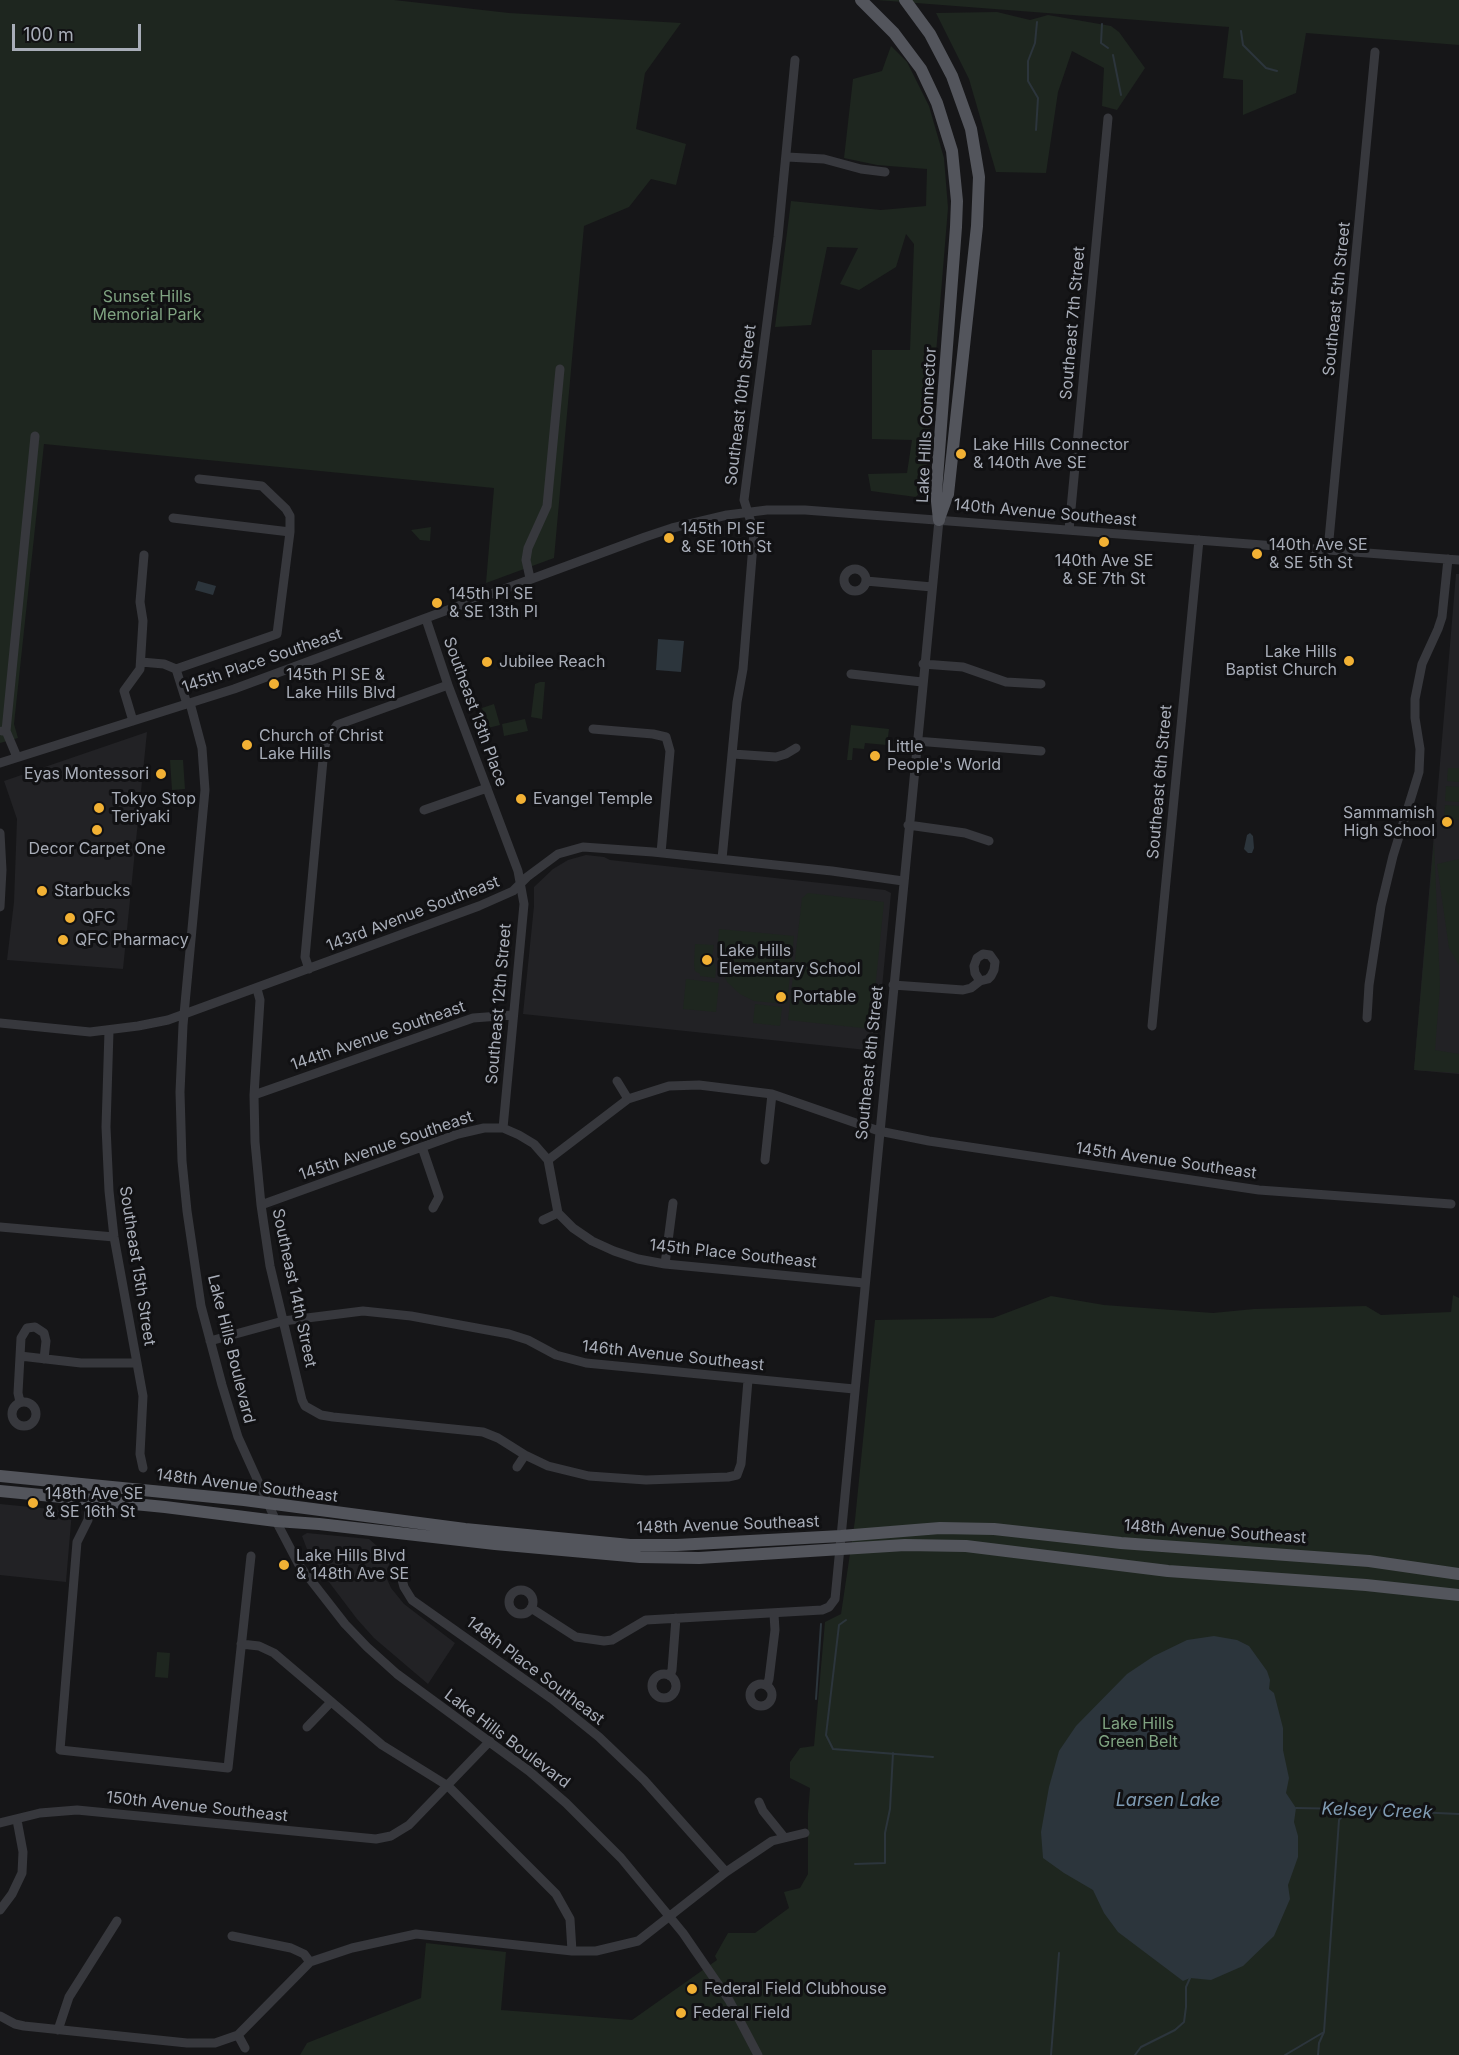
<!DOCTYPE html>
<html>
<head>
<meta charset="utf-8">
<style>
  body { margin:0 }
  #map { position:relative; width:1459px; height:2055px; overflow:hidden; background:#161618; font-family:Inter,sans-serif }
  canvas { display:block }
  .scale { position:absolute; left:12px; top:24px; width:129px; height:27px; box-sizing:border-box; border:3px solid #a8adb8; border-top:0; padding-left:8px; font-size:18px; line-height:21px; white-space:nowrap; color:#a8adb8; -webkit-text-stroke:4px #111113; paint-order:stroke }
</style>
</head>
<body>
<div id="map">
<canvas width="1459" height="2055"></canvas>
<div class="scale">100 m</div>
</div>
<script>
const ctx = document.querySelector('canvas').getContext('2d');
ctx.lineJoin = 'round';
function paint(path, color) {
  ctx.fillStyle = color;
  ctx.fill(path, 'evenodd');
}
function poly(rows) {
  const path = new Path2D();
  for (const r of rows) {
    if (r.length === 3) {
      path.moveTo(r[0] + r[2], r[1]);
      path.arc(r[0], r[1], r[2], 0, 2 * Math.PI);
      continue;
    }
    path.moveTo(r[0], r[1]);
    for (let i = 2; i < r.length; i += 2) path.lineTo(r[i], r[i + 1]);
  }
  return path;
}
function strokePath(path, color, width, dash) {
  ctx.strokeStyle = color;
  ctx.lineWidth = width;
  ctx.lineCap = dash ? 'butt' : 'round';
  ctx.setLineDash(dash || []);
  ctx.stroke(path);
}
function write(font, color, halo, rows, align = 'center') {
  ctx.font = font + ' Inter,sans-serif';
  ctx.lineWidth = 6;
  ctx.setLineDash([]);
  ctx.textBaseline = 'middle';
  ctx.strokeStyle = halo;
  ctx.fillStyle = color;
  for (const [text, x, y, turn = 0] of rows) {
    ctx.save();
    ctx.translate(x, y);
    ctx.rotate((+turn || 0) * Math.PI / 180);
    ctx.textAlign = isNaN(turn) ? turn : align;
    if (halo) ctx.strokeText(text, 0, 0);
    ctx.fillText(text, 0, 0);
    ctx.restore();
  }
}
paint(poly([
  [1456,574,1459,574,1459,1074,1414,1070],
  [147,732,123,969,7,960,14,902,17,819,4,781],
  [586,855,604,857,610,860,885,890,891,893,876,1051,523,1014,534,906,534,887,553,869,568,860],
  [0,1504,72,1511,66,1582,0,1575],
  [307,1533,369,1539,392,1559,387,1569,387,1579,391,1588,404,1604,455,1643,428,1684,374,1638,357,1619,310,1557,302,1536]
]), '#222225');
paint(poly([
  [0,0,394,0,509,13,681,23,645,73,636,129,686,144,676,185,651,179,629,207,584,226,554,558,486,583,494,488,44,444,14,724,18,738,0,743],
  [877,0,1459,0,1459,45,1306,33,1296,93,1243,115,1243,80,1223,78,1229,27],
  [997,12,1030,20,1048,15,1111,26,1119,32,1145,68,1117,110,1102,106,1104,68,1072,51,1058,92,1046,173,996,172,969,79,936,13],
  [891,46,907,62,929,106,944,158,948,208,925,486,916,497,871,491,868,474,907,473,912,440,872,439,872,350,910,350,914,244,906,234,896,267,859,290,840,284,858,248,827,247,811,325,775,327,791,201,881,210,926,206,927,169,877,165,844,158,853,79,882,71],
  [431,527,430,541,420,540,411,530],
  [540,682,545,682,542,719,531,717,535,684],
  [494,704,500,725,488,728,482,708],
  [525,719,528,731,504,736,502,724],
  [851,725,889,729,887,745,865,743,864,749,853,748,852,760,847,760],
  [170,760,183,760,185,789,172,790],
  [1448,768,1459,768,1459,782,1447,781],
  [1446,786,1459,787,1459,802,1445,801],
  [1445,805,1459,806,1459,820,1444,819],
  [1434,841,1440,986,1435,1050,1459,1054,1459,1073,1414,1070],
  [1459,859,1459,965,1449,948,1437,864],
  [808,893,884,902,871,1029,788,1020,802,898],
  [719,929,794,936,787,1004,754,1001,740,994,728,983,720,969,717,953],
  [695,944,714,945,712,957,716,969,715,978,700,976,700,974,695,971,694,965],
  [686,979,719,983,716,1012,683,1009],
  [755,1004,782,1007,780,1026,753,1023],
  [1453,1295,1459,1298,1459,2055,300,2055,307,2043,421,1998,426,1943,506,1952,501,2010,632,2020,717,1960,715,1956,728,1933,755,1933,789,1908,784,1892,800,1888,808,1874,808,1813,810,1788,790,1778,790,1762,800,1748,814,1746,825,1622,841,1614,855,1520,875,1320,993,1318,1051,1296,1104,1305,1213,1313,1254,1309,1366,1306,1381,1315,1451,1312],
  [157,1652,170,1653,168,1678,155,1677]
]), '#1e261f');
paint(poly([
  [198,581,216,586,213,595,195,590],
  [658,639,684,641,681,672,656,670],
  [1250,833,1253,836,1254,848,1252,853,1248,853,1244,849,1247,835],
  [1214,1636,1237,1640,1249,1646,1267,1671,1270,1680,1269,1689,1274,1693,1283,1728,1283,1750,1289,1778,1286,1793,1296,1808,1294,1822,1298,1836,1298,1857,1288,1885,1290,1899,1274,1936,1243,1966,1211,1980,1190,1978,1183,1981,1118,1932,1104,1913,1093,1890,1064,1873,1043,1858,1041,1832,1049,1787,1059,1751,1076,1726,1127,1674,1154,1656,1187,1640]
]), '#2c353c');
strokePath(poly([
  [1102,24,1101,43,1108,48],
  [1241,31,1243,45,1266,68,1277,71],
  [1113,55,1121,95],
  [1036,130,1038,98,1028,81,1028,61,1035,43,1037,22],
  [846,1620,839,1625,826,1735,833,1749,933,1757],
  [816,1699,821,1624],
  [1296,1808,1349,1809,1459,1814],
  [855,1864,885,1863,885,1833,890,1809,893,1753],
  [1051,2055,1059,1953],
  [1135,2055,1141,2047,1175,2030,1184,2022,1186,2007,1186,1987,1190,1978],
  [1285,2055,1324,2032],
  [1318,2055,1319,2043,1324,2032,1339,1820,1349,1809]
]), '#2c353c', 2);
strokePath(poly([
  [787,157,824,159,861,169,885,172],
  [173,518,290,532],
  [1069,530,1108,118],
  [1328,550,1375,52],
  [855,580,11],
  [530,578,526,560,528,548,547,506,560,369],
  [866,581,932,587],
  [426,619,448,685,518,871,524,904,503,1128],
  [141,662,164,664,176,669],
  [923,664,963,667,1006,682,1041,684],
  [851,674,922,682],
  [190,703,202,748,205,790,183,1025,180,1092,182,1161,187,1211,201,1306,222,1385,238,1437,276,1521,299,1565,345,1624,367,1647,397,1674,529,1771,566,1803,621,1858,683,1933,729,2000,758,2055],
  [187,704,176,669,277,634,290,532,290,516,286,509,262,486,199,479],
  [133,721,124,691,140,669,143,621,140,602,144,555],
  [593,729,653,734,666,737],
  [2,731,6,731,17,757],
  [6,731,35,436],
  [916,741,1041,751],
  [733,754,776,757,786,754,796,748],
  [0,763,234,689,645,537,672,528,727,515,767,510,805,510,1459,560],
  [424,810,487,788],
  [908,825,965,833,989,841],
  [0,833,2,870,0,907],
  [661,853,670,751,666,737],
  [722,859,737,702,743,669,754,532,744,500,778,237,795,60],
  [309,969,305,957,324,749,327,739,337,725,448,685],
  [893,985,963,990,971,988,980,981,988,979,991,976,994,970,995,962,990,955,983,954,977,958,974,966,975,973,980,981],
  [257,989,260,1000,254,1095,255,1142,261,1205,270,1266,302,1400,305,1406,321,1415,333,1417,483,1432,498,1438,525,1455,548,1466,589,1476,646,1480,728,1477,737,1475],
  [1367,1018,1369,985,1381,906,1393,856,1419,772,1420,749,1415,718,1415,699,1422,664,1438,629,1442,617,1448,559],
  [0,1023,90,1032,138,1026,168,1020,479,906,513,891,527,877,558,854,583,847,653,852,832,871,903,881],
  [1152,1026,1199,540],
  [109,1031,106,1127,109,1191,114,1237,143,1396,140,1454,143,1468],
  [617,1081,628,1099],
  [254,1095,473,1018,513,1015],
  [422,1147,439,1197,433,1208],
  [548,1160,628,1099,669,1086,699,1085,772,1094,879,1131,929,1141,1259,1190,1451,1204],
  [765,1160,772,1094],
  [261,1205,458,1134,484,1128,503,1128,519,1135,534,1144,548,1160,558,1213,573,1228,592,1241,614,1251,638,1259,665,1264,864,1283],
  [543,1220,558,1213],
  [0,1227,114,1237],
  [665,1264,673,1203],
  [210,1341,283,1321,363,1311,411,1316,509,1334,528,1340,556,1355,586,1363,854,1389],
  [20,1356,81,1363,137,1363],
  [24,1414,12],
  [20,1402,18,1393,21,1338,27,1328,35,1327,44,1333,46,1341,44,1359],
  [517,1467,525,1455],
  [737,1475,741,1464,748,1380],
  [90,1500,88,1520,77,1542,60,1750,228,1768,251,1556],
  [401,1576,404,1587,412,1600,552,1699,599,1737,644,1780,726,1872],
  [521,1602,12],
  [531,1608,576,1637,604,1641,612,1640,646,1620,822,1610,829,1607,835,1599,939,520],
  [241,1644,259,1646,274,1653,382,1745,448,1786,556,1894,570,1919,572,1951],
  [664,1686,12],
  [670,1676,672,1670,676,1618],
  [761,1695,11],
  [767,1685,769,1679,775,1630,774,1614],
  [307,1727,331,1702],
  [759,1802,763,1811,784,1837],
  [0,1823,40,1813,77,1810,376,1839,391,1836,409,1825,490,1741],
  [0,1910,12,1894,22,1873,23,1852,17,1820],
  [232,1936,291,1948,304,1954,310,1962],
  [0,2016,15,2024,24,2026,187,2043,215,2043,238,2035,310,1962,352,1948,416,1934,572,1951,596,1951,638,1941,726,1872,772,1841,805,1833],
  [58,2030,69,1997,117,1921],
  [238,2035,245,2048]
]), '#37383d', 9);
strokePath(poly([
  [861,0,894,33,921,69,937,103,952,151,957,201,956,227,936,492,939,520],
  [905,0,930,34,952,76,971,129,979,177,977,226,948,494,940,516],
  [0,1476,244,1500,465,1529,630,1545,677,1545,841,1536,940,1528,994,1529,1121,1543,1369,1561,1459,1574],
  [0,1491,165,1507,276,1521,319,1524,495,1544,640,1557,699,1558,905,1545,966,1546,1168,1571,1366,1585,1459,1595]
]), '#53555c', 12);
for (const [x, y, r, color] of [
  [961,454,6,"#f2b134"],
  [669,538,6,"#f2b134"],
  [1104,542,6,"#f2b134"],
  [1257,554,6,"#f2b134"],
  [437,603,6,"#f2b134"],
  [1349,661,6,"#f2b134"],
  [487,662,6,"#f2b134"],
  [274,684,6,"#f2b134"],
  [247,745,6,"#f2b134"],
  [875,756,6,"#f2b134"],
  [161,774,6,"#f2b134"],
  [521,799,6,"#f2b134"],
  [99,808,6,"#f2b134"],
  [1447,822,6,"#f2b134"],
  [97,830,6,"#f2b134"],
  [42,891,6,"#f2b134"],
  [70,918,6,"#f2b134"],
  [63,940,6,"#f2b134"],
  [707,960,6,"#f2b134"],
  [781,997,6,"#f2b134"],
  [33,1503,6,"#f2b134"],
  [284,1565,6,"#f2b134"],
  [692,1989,6,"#f2b134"],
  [681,2013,6,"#f2b134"]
]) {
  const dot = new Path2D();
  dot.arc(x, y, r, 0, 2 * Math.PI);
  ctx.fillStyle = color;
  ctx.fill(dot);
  strokePath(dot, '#111113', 2);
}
write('16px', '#7fa381', '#111113', [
  ["Sunset Hills",147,297],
  ["Memorial Park",147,315],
  ["Lake Hills",1138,1724],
  ["Green Belt",1138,1742]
]);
write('16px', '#a8adb8', '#111113', [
  ["Southeast 5th Street",1337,299,-84],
  ["Southeast 7th Street",1073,323,-85],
  ["Southeast 10th Street",741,405,-83],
  ["Lake Hills Connector",927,425,-87],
  ["140th Avenue Southeast",1045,513,5],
  ["145th Place Southeast",262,661,-19],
  ["Southeast 13th Place",475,712,70],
  ["Southeast 6th Street",1160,782,-85],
  ["143rd Avenue Southeast",413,914,-21],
  ["Southeast 12th Street",499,1004,-85],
  ["144th Avenue Southeast",378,1036,-19],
  ["Southeast 8th Street",870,1063,-84],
  ["145th Avenue Southeast",386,1146,-19],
  ["145th Avenue Southeast",1166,1161,8],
  ["145th Place Southeast",733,1254,6],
  ["Southeast 15th Street",137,1266,81],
  ["Southeast 14th Street",294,1288,78],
  ["Lake Hills Boulevard",231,1349,76],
  ["146th Avenue Southeast",673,1356,6],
  ["148th Avenue Southeast",247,1486,7],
  ["148th Avenue Southeast",728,1525,-2],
  ["148th Avenue Southeast",1215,1532,4],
  ["148th Place Southeast",535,1671,37],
  ["Lake Hills Boulevard",507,1739,37],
  ["150th Avenue Southeast",197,1807,6]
]);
write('16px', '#a8adb8', '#111113', [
  ["Lake Hills Connector",973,445],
  ["& 140th Ave SE",973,463],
  ["145th Pl SE",681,529],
  ["& SE 10th St",681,547],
  ["140th Ave SE",1269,545],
  ["& SE 5th St",1269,563],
  ["140th Ave SE",1104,561,"center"],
  ["& SE 7th St",1104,579,"center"],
  ["145th Pl SE",449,594],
  ["& SE 13th Pl",449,612],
  ["Lake Hills",1337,652,"right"],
  ["Baptist Church",1337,670,"right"],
  ["Jubilee Reach",499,662],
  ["145th Pl SE &",286,675],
  ["Lake Hills Blvd",286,693],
  ["Church of Christ",259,736],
  ["Lake Hills",259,754],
  ["Little",887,747],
  ["People's World",887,765],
  ["Eyas Montessori",149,774,"right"],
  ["Tokyo Stop",111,799],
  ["Teriyaki",111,817],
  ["Evangel Temple",533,799],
  ["Sammamish",1435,813,"right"],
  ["High School",1435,831,"right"],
  ["Decor Carpet One",97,849,"center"],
  ["Starbucks",54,891],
  ["QFC",82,918],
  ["QFC Pharmacy",75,940],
  ["Lake Hills",719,951],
  ["Elementary School",719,969],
  ["Portable",793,997],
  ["148th Ave SE",45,1494],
  ["& SE 16th St",45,1512],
  ["Lake Hills Blvd",296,1556],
  ["& 148th Ave SE",296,1574],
  ["Federal Field Clubhouse",704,1989],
  ["Federal Field",693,2013]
], 'left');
write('italic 18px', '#7f9bb3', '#111113', [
  ["Larsen Lake",1168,1801],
  ["Kelsey Creek",1377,1811,2]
]);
</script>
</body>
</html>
